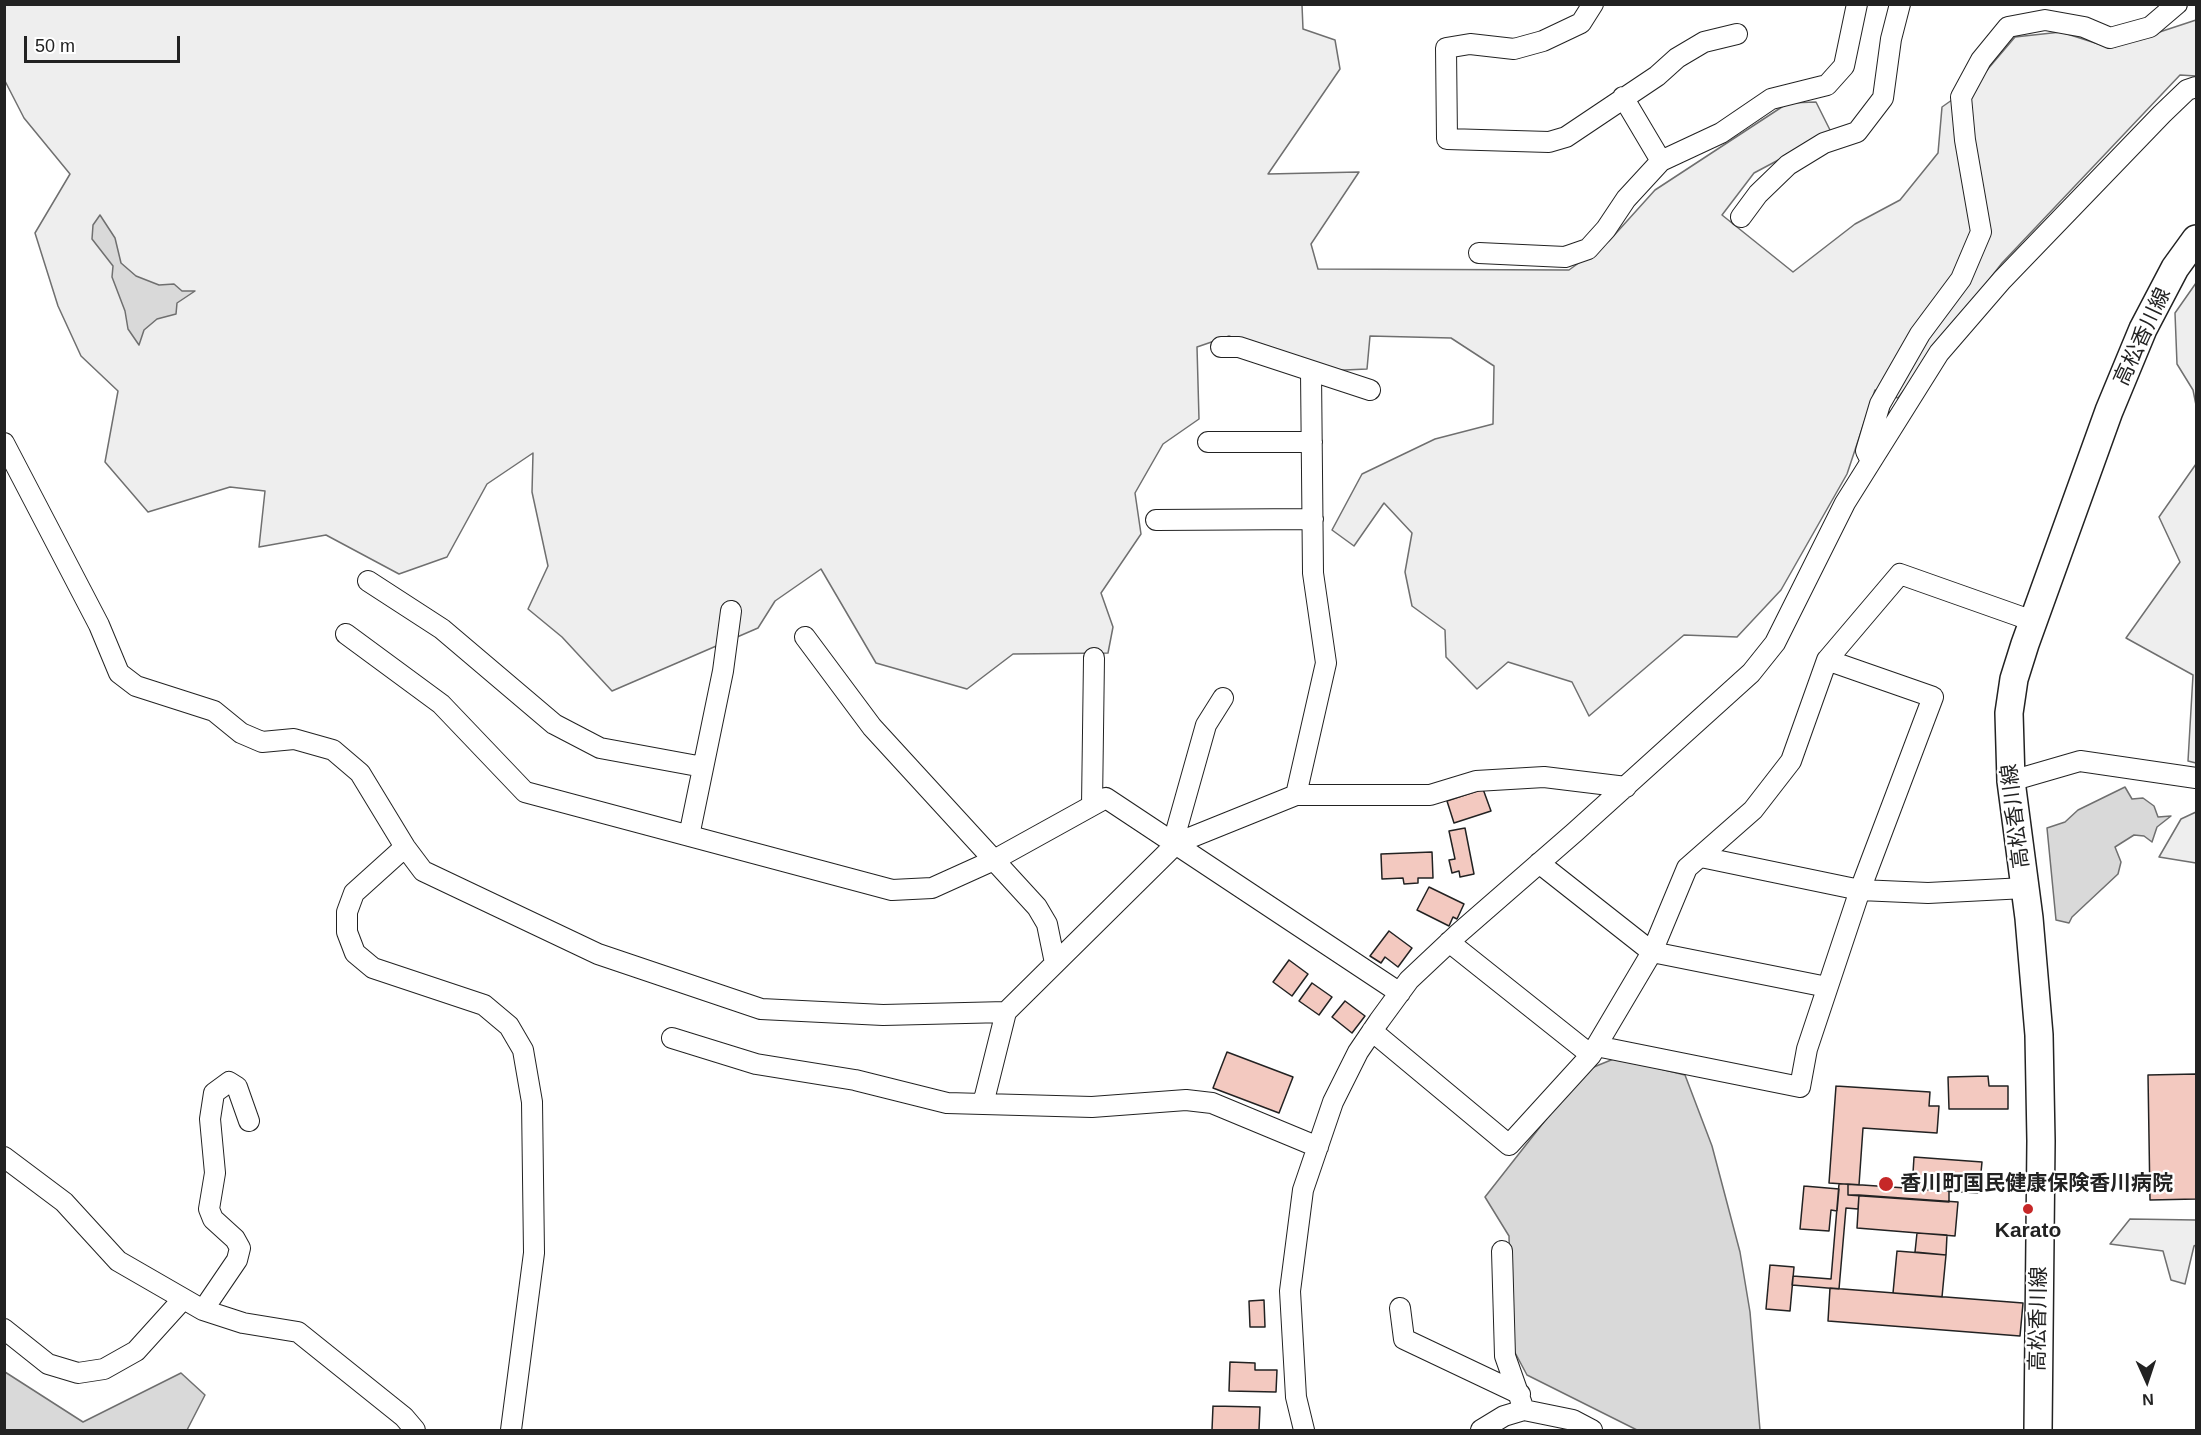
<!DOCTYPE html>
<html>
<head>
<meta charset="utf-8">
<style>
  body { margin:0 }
  #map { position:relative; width:2201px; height:1435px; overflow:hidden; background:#fff; font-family:Helvetica,sans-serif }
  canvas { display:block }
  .frame { position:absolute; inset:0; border:6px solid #222; pointer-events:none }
  .north { position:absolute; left:2117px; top:1351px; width:60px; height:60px; -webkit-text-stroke:4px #fff; paint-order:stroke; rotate:177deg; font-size:16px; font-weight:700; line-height:24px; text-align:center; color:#222 }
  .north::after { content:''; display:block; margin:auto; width:21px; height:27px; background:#222; clip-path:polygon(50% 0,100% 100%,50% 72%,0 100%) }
  .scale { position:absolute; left:24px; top:36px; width:156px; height:27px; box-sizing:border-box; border:3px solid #222; border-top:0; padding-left:8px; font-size:18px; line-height:21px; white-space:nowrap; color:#222; -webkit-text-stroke:4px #fff; paint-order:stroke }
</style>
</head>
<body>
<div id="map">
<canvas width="2201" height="1435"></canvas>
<div class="frame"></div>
<div class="north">N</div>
<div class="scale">50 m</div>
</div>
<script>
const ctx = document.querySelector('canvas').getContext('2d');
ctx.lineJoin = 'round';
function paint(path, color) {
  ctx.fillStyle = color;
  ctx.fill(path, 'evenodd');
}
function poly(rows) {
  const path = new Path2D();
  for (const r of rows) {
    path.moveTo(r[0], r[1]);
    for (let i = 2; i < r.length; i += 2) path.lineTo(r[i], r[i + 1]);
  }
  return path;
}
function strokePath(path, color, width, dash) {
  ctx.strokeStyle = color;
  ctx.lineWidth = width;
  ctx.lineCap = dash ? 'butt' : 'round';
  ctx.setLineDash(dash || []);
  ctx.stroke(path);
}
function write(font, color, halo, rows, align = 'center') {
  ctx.font = font + ' Helvetica,"Noto Sans JP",sans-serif';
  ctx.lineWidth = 4.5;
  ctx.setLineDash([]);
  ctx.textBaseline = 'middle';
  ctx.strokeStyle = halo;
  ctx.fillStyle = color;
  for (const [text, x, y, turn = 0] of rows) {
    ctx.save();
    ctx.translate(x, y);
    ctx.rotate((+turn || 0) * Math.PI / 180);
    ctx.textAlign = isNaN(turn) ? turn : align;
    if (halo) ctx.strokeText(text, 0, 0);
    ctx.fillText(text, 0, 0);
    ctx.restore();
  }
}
const green = poly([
  [4,5,1302,5,1303,29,1335,40,1340,69,1268,174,1359,172,1311,244,1318,269,1569,270,1609,241,1655,190,1788,103,1816,102,1831,132,1754,173,1722,215,1793,272,1855,224,1900,200,1938,153,1942,107,1976,83,2015,37,2061,32,2111,48,2196,20,2196,76,2180,75,2002,263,1898,398,1875,390,1847,474,1781,590,1737,637,1684,635,1589,716,1572,682,1508,662,1477,689,1446,657,1445,630,1412,606,1405,572,1412,533,1384,503,1354,546,1332,530,1362,474,1435,439,1493,424,1494,366,1451,338,1370,336,1367,369,1322,371,1229,336,1197,347,1199,419,1163,444,1135,493,1141,534,1101,593,1113,627,1108,653,1013,654,967,689,876,663,821,569,775,601,758,628,612,691,562,637,528,609,548,566,532,492,533,453,487,484,447,557,399,574,326,535,259,547,265,491,230,487,148,512,105,462,118,391,81,356,58,306,35,233,70,174,24,118,5,81,4,5],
  [2196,283,2196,405,2193,390,2177,364,2175,313,2196,283],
  [2196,464,2196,763,2188,761,2193,675,2126,638,2180,562,2159,517,2196,464],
  [2196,812,2196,863,2159,857,2181,819,2196,812],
  [2130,1219,2196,1220,2196,1245,2194,1246,2185,1284,2171,1280,2163,1251,2110,1244,2130,1219]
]);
paint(green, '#eee');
strokePath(green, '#6f6f6f', 1.5);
const water = poly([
  [100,215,115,238,121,263,136,276,159,285,174,284,182,291,195,291,177,303,176,314,157,319,144,330,139,345,128,329,125,311,112,277,113,266,92,239,93,225,100,215],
  [2125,787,2132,799,2143,798,2154,806,2158,817,2171,816,2157,827,2152,842,2144,836,2134,835,2115,847,2121,862,2118,874,2072,917,2069,923,2056,920,2047,828,2065,822,2078,810,2125,787],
  [1616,1058,1685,1075,1712,1146,1740,1252,1750,1312,1760,1430,1637,1430,1527,1375,1512,1347,1509,1236,1485,1197,1584,1071,1616,1058],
  [5,1372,83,1422,181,1373,205,1395,187,1430,5,1430,5,1372]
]);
paint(water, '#d9d9d9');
strokePath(water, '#6f6f6f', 1.5);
const building = poly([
  [1483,789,1491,811,1454,823,1447,801,1483,789],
  [1465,828,1474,874,1460,877,1459,871,1452,873,1449,860,1455,859,1449,831,1465,828],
  [1432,852,1433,878,1418,878,1418,883,1404,884,1403,878,1382,879,1381,854,1432,852],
  [1429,887,1464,904,1457,919,1453,917,1449,926,1417,910,1429,887],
  [1389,931,1412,948,1398,967,1385,957,1381,963,1370,956,1389,931],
  [1289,960,1308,974,1292,996,1273,982,1289,960],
  [1312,983,1332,997,1319,1015,1299,1001,1312,983],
  [1345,1001,1365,1016,1352,1033,1332,1017,1345,1001],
  [1227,1052,1293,1077,1279,1113,1213,1088,1227,1052],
  [2196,1074,2196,1199,2150,1200,2148,1075,2196,1074],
  [1988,1076,1989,1086,2008,1086,2008,1109,1949,1109,1948,1077,1988,1076],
  [1836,1086,1930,1092,1929,1106,1939,1106,1937,1133,1863,1128,1859,1185,1829,1183,1836,1086],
  [1914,1157,1982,1162,1979,1193,1912,1189,1914,1157],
  [1839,1184,1848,1184,1848,1195,1859,1195,1858,1209,1846,1208,1839,1289,1792,1285,1793,1276,1831,1279,1839,1184],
  [1848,1184,1949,1191,1949,1202,1848,1195,1848,1184],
  [1804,1186,1839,1189,1837,1211,1831,1210,1829,1231,1800,1229,1804,1186],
  [1859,1195,1958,1202,1955,1236,1857,1228,1859,1195],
  [1917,1233,1947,1235,1946,1255,1915,1252,1917,1233],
  [1897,1251,1946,1255,1942,1297,1893,1293,1897,1251],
  [1770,1265,1794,1267,1790,1311,1766,1309,1770,1265],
  [1830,1288,2023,1303,2020,1336,1828,1321,1830,1288],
  [1264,1300,1265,1327,1250,1327,1249,1301,1264,1300],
  [1230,1362,1255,1363,1255,1370,1277,1370,1276,1392,1229,1391,1230,1362],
  [1213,1406,1260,1407,1259,1430,1212,1430,1213,1406]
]);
paint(building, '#f3c9c0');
strokePath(building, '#222', 1.5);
const street = poly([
  [1593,4,1581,23,1543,41,1514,49,1470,44,1446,48,1447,139,1549,142,1566,137,1657,76,1677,58,1704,42,1737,34],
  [1623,97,1661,161],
  [1741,217,1758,194,1788,165,1824,143,1857,132,1883,98,1891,39,1900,4],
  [1479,253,1565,257,1588,249,1606,229,1626,199,1661,161,1721,133,1771,99,1827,85,1844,66,1857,4],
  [1221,347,1239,347,1370,390],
  [1208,442,1312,442],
  [4,443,99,625,119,673,136,686,214,711,241,733,262,742,294,739,333,750,360,773,405,847,423,871,598,954,761,1009,883,1015,1006,1012],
  [1871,461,1866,451,1880,404,1920,334,1961,279,1981,232,1965,140,1961,97,1981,60,2008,27,2045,20,2084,27,2110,38,2150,27,2177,4],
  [1156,520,1313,519],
  [368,581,442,629,554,724,600,748,703,767],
  [346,634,441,704,525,792,892,890,932,888,994,860,1106,798,1400,993],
  [805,637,872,727,1037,907,1047,924,1055,963],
  [2011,781,2080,761,2196,778],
  [1296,795,1326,663,1313,573,1311,372],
  [1092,805,1094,658],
  [689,836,723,671,731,611],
  [1177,843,1177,828,1206,725,1223,698],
  [405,847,354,893,347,912,347,932,355,953,373,968,484,1005,509,1026,523,1050,532,1102,534,1253,511,1430],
  [1701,857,1860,890,1928,893,2025,888],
  [1539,863,1652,952,1827,987],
  [1449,942,1591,1055],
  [1372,1031,1509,1145,1591,1055,1652,952,1687,868,1753,810,1791,761,1827,660,1900,574,2033,621],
  [672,1038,756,1064,855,1080,947,1103,1092,1107,1186,1100,1212,1103,1318,1147],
  [1596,1046,1800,1087,1807,1049,1860,890,1933,697,1827,660],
  [983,1104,1006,1012,1177,843,1296,795,1430,795,1476,781,1544,777,1626,787],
  [4,1157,64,1202,118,1261,203,1310,243,1323,298,1332,404,1417,415,1430],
  [1502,1251,1505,1356,1524,1410],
  [1400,1308,1404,1339,1520,1394],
  [203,1310,237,1260,240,1248,235,1239,213,1219,209,1209,215,1173,210,1119,214,1093,229,1082,237,1087,249,1121],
  [4,1329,48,1364,78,1373,104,1369,136,1351,183,1299],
  [1304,1430,1296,1397,1290,1291,1303,1190,1333,1102,1358,1052,1379,1021,1409,980,1459,933,1575,832,1751,673,1775,643,1845,503,1939,353,2002,280,2162,114,2187,90,2196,87],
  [1481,1430,1504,1416,1524,1410,1573,1420,1592,1430]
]);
const secondary = poly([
  [2038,1430,2041,1141,2039,1035,2029,918,2011,781,2009,713,2014,679,2025,644,2109,411,2143,329,2175,268,2196,239]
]);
strokePath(street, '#222', 22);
strokePath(secondary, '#222', 30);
strokePath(street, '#fff', 20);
strokePath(secondary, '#fff', 27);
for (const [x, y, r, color] of [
  [1886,1184,8,"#c62828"],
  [2028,1209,6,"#c62828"]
]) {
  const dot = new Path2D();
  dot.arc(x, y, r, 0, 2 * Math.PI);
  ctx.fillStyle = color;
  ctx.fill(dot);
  strokePath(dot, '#fff', 2);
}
write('21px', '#222', '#fff', [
  ["高松香川線",2143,337,-65],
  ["高松香川線",2016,816,-97],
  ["高松香川線",2039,1319,-89]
]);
write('bold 21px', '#222', '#fff', [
  ["香川町国民健康保険香川病院",1900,1184],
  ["Karato",2028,1231,"center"]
], 'left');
</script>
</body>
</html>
